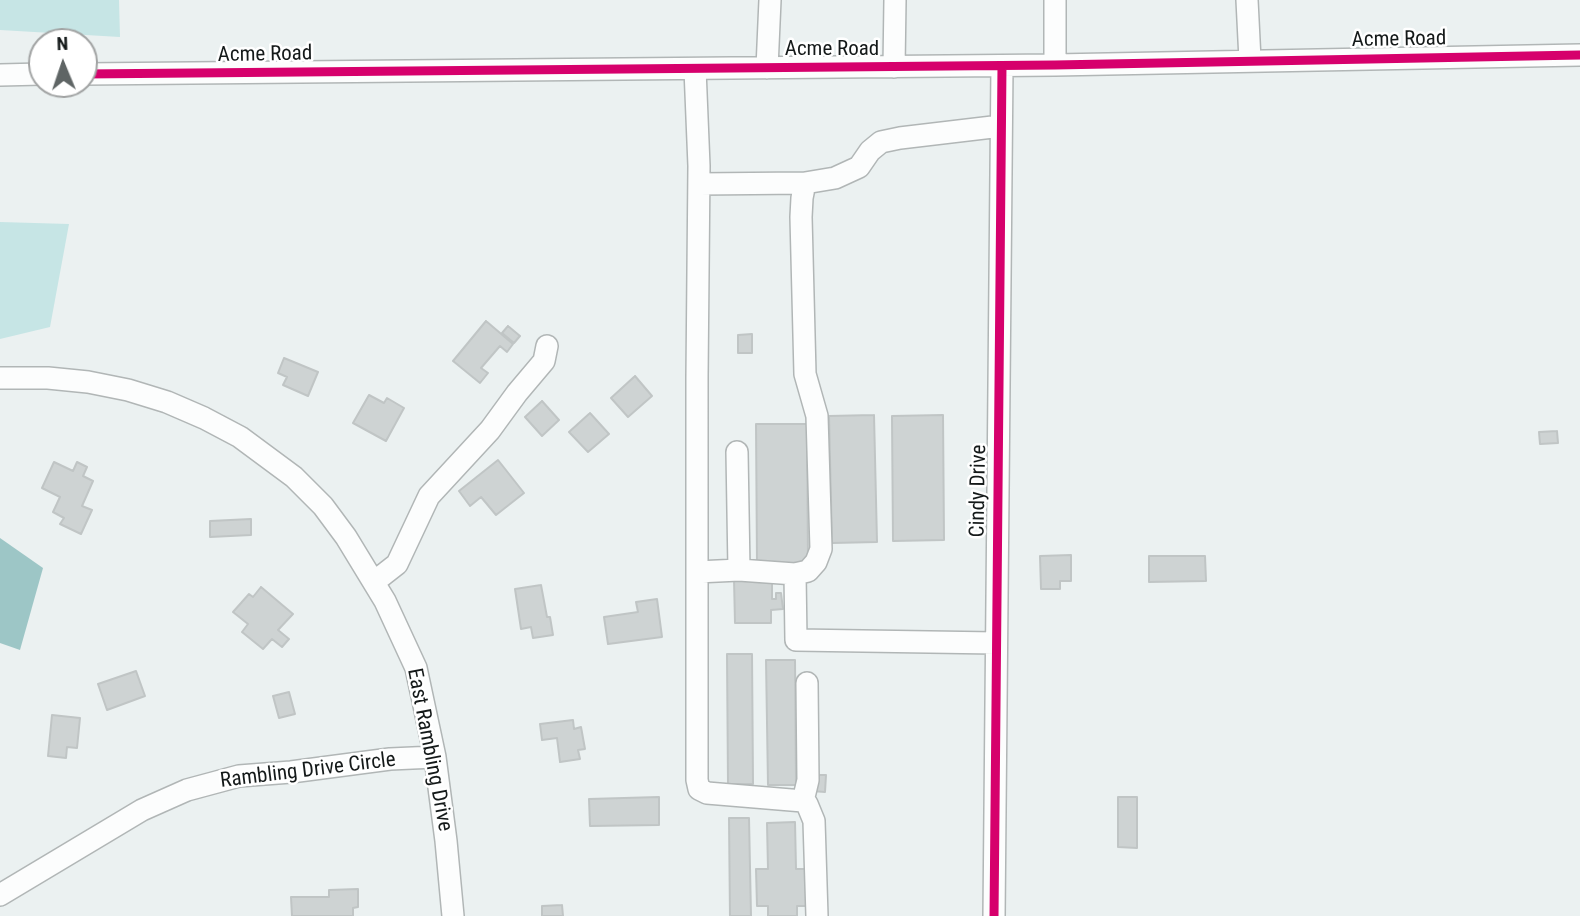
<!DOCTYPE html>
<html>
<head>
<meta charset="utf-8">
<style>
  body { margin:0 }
  #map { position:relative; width:1580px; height:916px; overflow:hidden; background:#ebf1f1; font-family:"Roboto Condensed",sans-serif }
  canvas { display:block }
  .north { position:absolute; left:28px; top:28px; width:70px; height:70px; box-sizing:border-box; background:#fff; border:2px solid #a1a3a3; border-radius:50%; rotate:358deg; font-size:19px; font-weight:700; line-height:28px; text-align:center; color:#141919 }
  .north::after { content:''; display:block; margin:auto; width:24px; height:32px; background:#5f6565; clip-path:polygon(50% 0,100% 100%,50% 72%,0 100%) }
</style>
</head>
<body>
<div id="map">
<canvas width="1580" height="916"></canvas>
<div class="north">N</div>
</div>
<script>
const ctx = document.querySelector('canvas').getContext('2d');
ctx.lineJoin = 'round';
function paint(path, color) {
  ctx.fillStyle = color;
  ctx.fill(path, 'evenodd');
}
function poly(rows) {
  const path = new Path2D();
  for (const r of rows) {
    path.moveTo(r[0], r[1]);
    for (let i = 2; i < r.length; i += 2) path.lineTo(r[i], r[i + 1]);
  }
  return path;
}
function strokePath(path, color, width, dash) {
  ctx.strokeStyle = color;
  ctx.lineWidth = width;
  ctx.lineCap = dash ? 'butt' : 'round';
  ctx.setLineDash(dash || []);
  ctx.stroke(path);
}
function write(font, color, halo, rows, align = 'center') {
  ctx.font = font + ' "Roboto Condensed",sans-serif';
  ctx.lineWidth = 5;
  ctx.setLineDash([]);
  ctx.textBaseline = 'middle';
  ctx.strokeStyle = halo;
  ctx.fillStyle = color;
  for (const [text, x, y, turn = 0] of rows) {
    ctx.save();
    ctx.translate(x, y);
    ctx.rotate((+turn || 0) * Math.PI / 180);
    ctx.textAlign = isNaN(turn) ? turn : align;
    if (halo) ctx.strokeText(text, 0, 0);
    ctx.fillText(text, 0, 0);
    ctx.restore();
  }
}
paint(poly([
  [0,0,119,0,120,37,0,30],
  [0,222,69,224,50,327,0,339]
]), '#c6e5e5');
paint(poly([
  [0,538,43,568,20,650,0,643]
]), '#9dc6c6');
const building = poly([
  [486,321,513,344,507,352,500,346,481,368,488,373,480,383,453,361,486,321],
  [508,326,520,336,514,343,502,333,508,326],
  [752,334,752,353,738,353,738,335,752,334],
  [284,358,318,372,308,396,283,385,287,377,278,373,284,358],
  [635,376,652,396,628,417,611,398,635,376],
  [369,395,384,403,387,398,404,408,386,441,353,423,369,395],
  [542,401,559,420,542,436,525,417,542,401],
  [590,413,609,434,588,452,569,432,590,413],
  [874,415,877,542,832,543,829,416,874,415],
  [943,415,944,540,893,541,892,416,943,415],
  [756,424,807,424,808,563,757,564,756,424],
  [1557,431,1558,443,1540,444,1539,432,1557,431],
  [498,460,524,493,496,515,481,497,470,506,459,491,498,460],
  [54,462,73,471,77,462,87,467,83,476,93,481,82,506,92,510,81,534,60,524,64,518,53,512,60,497,42,488,54,462],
  [251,519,251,535,210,537,210,521,251,519],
  [1071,555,1071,581,1060,581,1060,589,1041,589,1040,556,1071,555],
  [1149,556,1205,556,1206,581,1149,582,1149,556],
  [734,579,772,579,772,599,776,599,776,593,781,593,783,609,771,610,771,623,735,623,734,579],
  [541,585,547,617,550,617,553,635,533,638,531,627,521,629,515,589,541,585],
  [261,587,293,614,278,630,289,639,282,647,272,639,263,649,242,632,248,624,233,612,249,594,253,597,261,587],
  [657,599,662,637,608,644,604,617,638,612,636,602,657,599],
  [727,654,752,654,753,784,728,784,727,654],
  [766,660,795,660,796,785,768,785,766,660],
  [136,671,145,696,107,710,98,684,136,671],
  [289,692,295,714,279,718,273,696,289,692],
  [52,715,80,718,77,748,67,747,66,758,48,756,52,715],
  [573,720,574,729,581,727,585,749,578,750,580,759,560,762,557,738,542,740,540,724,573,720],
  [812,775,826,775,825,792,812,791,812,775],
  [659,797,659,825,590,826,589,799,659,797],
  [1118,797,1137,797,1137,848,1118,847,1118,797],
  [729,818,749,818,751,916,730,916,729,818],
  [795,822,796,869,808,869,808,906,797,906,797,916,768,916,768,906,757,906,756,869,768,869,767,823,795,822],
  [358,889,358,907,353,908,353,916,292,916,291,897,329,897,329,890,358,889],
  [562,905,563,916,542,916,542,906,562,905]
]);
paint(building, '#ced3d3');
strokePath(building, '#c0c5c5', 2);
const minor = poly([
  [1055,0,1055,65],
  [1247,0,1250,60],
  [894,67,895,0],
  [767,68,770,0],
  [695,69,699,166,697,377,697,780,699,789,707,793,803,801,807,804,814,821,817,916],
  [84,74,1055,65,1580,55],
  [0,75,42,74],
  [699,184,805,183,835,178,859,167,870,151,881,142,900,138,1001,126],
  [0,378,48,378,88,382,128,390,167,402,204,418,240,437,294,477,323,506,346,537,385,601,416,668,435,757,446,841,453,916],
  [737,452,739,570,795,574,796,640,996,643],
  [697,572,739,570],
  [795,574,808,571,816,562,821,549,817,416,805,374,801,217,802,198,805,183],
  [374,582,397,564,429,496,490,430,517,393,544,361,547,346],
  [803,801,808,780,807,683],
  [0,895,142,810,187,790,239,776,291,772,390,759,435,757],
  [994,916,1002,66]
]);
strokePath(minor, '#b1b6b6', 24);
strokePath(minor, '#fcfdfd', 21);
strokePath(poly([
  [84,74,1055,65,1580,55],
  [994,916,1002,66]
]), '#d6006c', 9);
write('21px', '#141919', '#fff', [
  ["Acme Road",1399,40,-1],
  ["Acme Road",832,50],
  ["Acme Road",265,55,-1],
  ["Cindy Drive",979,491,-89],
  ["East Rambling Drive",429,750,79],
  ["Rambling Drive Circle",308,771,-7]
]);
</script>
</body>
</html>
